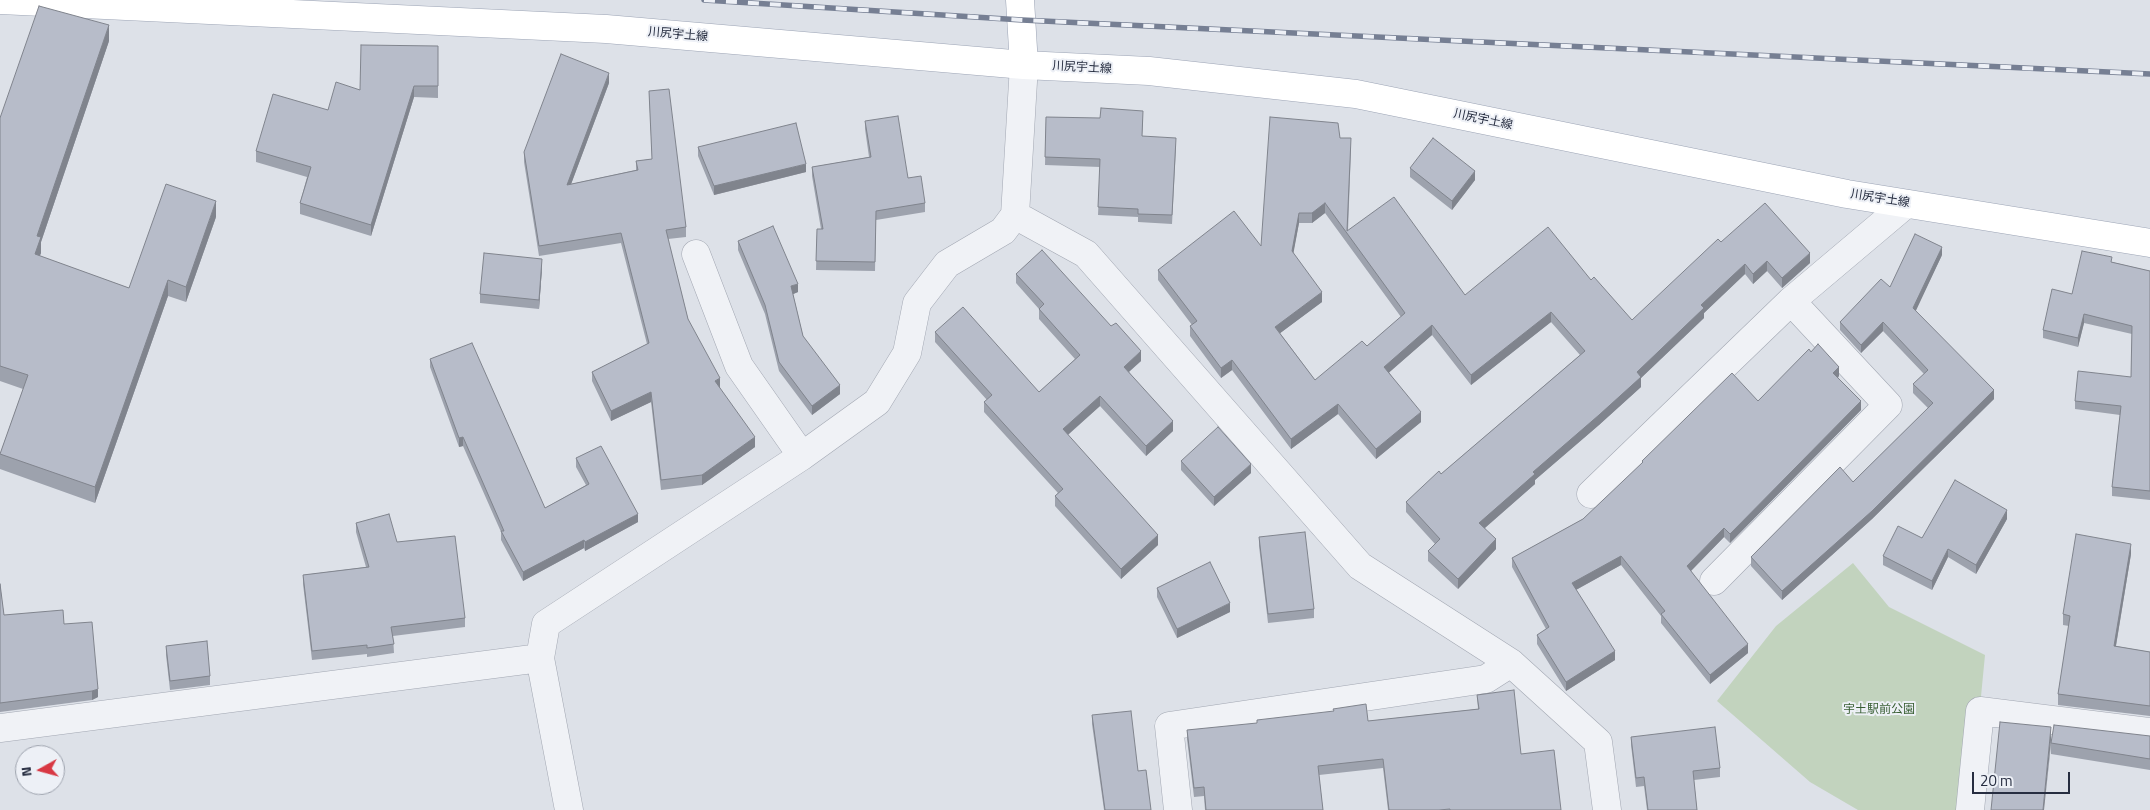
<!DOCTYPE html>
<html>
<head>
<meta charset="utf-8">
<style>
  body { margin:0 }
  #map { position:relative; width:2150px; height:810px; overflow:hidden; background:#dde1e8; font-family:"Titillium Web",sans-serif }
  canvas { display:block }
  .north { position:absolute; left:15px; top:745px; width:50px; height:50px; box-sizing:border-box; background:#edf0f6; border:1px solid #9da2ad; border-radius:50%; rotate:263deg; font-size:14px; font-weight:700; line-height:20px; text-align:center; color:#262d40 }
  .north::after { content:''; display:block; margin:auto; width:18px; height:22px; background:#d83843; clip-path:polygon(50% 0,100% 100%,50% 72%,0 100%) }
  .scale { position:absolute; left:1972px; top:772px; width:98px; height:22px; box-sizing:border-box; border:2px solid #262d40; border-top:0; padding-left:6px; font-size:15px; line-height:18px; white-space:nowrap; color:#262d40; -webkit-text-stroke:4px #edf0f6; paint-order:stroke }
</style>
</head>
<body>
<div id="map">
<canvas width="2150" height="810"></canvas>
<div class="north">N</div>
<div class="scale">20 m</div>
</div>
<script>
const ctx = document.querySelector('canvas').getContext('2d');
ctx.lineJoin = 'round';
function paint(path, color) {
  ctx.fillStyle = color;
  ctx.fill(path, 'evenodd');
}
function poly(rows) {
  const path = new Path2D();
  for (const r of rows) {
    path.moveTo(r[0], r[1]);
    for (let i = 2; i < r.length; i += 2) path.lineTo(r[i], r[i + 1]);
  }
  return path;
}
function strokePath(path, color, width, dash) {
  ctx.strokeStyle = color;
  ctx.lineWidth = width;
  ctx.lineCap = dash ? 'butt' : 'round';
  ctx.setLineDash(dash || []);
  ctx.stroke(path);
}
function write(font, color, halo, rows, align = 'center') {
  ctx.font = font + ' "Titillium Web","Noto Sans JP",sans-serif';
  ctx.lineWidth = 4;
  ctx.setLineDash([]);
  ctx.textBaseline = 'middle';
  ctx.strokeStyle = halo;
  ctx.fillStyle = color;
  for (const [text, x, y, turn = 0] of rows) {
    ctx.save();
    ctx.translate(x, y);
    ctx.rotate((+turn || 0) * Math.PI / 180);
    ctx.textAlign = isNaN(turn) ? turn : align;
    if (halo) ctx.strokeText(text, 0, 0);
    ctx.fillText(text, 0, 0);
    ctx.restore();
  }
}
paint(poly([
  [1853,563,1889,607,1985,655,1970,810,1858,810,1810,782,1717,701,1776,626]
]), '#c2d3be');
const minor = poly([
  [1015,215,1086,254,1360,566,1511,663,1598,742,1607,810],
  [696,254,739,366,802,456],
  [1591,494,1791,301],
  [1714,581,1888,405,1791,301,1906,204],
  [0,728,540,658],
  [569,810,540,658,546,624,802,456,877,402,907,353,917,303,947,264,1003,231,1015,215,1024,65],
  [1178,810,1169,726,1486,679,1511,663],
  [1970,810,1980,711,2150,732]
]);
const major = poly([
  [0,0,606,29,1024,65,1149,71,1356,94,1847,194,2150,243],
  [1020,0,1024,65]
]);
strokePath(minor, '#a2a7b2', 29);
strokePath(major, '#9ca4b5', 29);
strokePath(minor, '#f0f2f6', 28);
strokePath(major, '#fff', 28);
const rail = poly([
  [704,0,1022,20,2150,74]
]);
strokePath(rail, '#767f93', 5.5);
strokePath(rail, '#edf0f6', 4, [11]);
paint(poly([
  [109,41,41,242,41,253,39,256,129,288,216,217,186,302,168,296,95,503,0,469,0,454,23,389,0,381,0,118],
  [438,46,438,98,414,97,371,236,300,214,300,203,307,177,256,162,256,151,328,110,360,90],
  [609,83,571,184,636,170,636,161,652,159,649,91,686,227,686,237,668,239,688,319,720,388,755,447,702,485,661,490,651,402,611,421,592,381,592,372,647,344,621,243,539,256,524,162,524,152],
  [1046,117,1143,120,1142,136,1176,146,1172,224,1138,222,1138,217,1098,215,1100,167,1045,165],
  [865,121,908,178,925,203,925,212,876,220,875,271,816,270,817,229,821,229,812,176,812,167,869,157,865,129],
  [1340,138,1351,148,1348,231,1465,295,1591,280,1632,320,1721,242,1810,263,1782,288,1767,271,1753,284,1745,274,1704,313,1704,318,1641,378,1641,387,1599,425,1535,480,1535,484,1485,528,1496,549,1458,589,1428,561,1428,551,1435,544,1406,512,1406,502,1441,474,1580,355,1551,322,1471,385,1432,335,1389,372,1421,422,1376,459,1338,414,1291,449,1232,370,1221,378,1190,336,1190,326,1192,325,1158,280,1158,270,1261,246],
  [1325,213,1401,317,1367,346,1315,380,1280,333,1322,302,1293,253,1299,223,1312,223],
  [698,147,806,172,714,195,698,156],
  [1410,168,1475,180,1452,210,1410,177],
  [738,241,798,292,793,294,803,336,840,394,812,415,779,371,765,314,738,250],
  [1942,255,1915,311,1994,399,1872,519,1782,600,1751,566,1751,557,1853,482,1928,408,1913,393,1913,384,1924,374,1883,331,1861,353,1840,330,1840,322,1890,287],
  [2112,262,2150,271,2150,500,2112,496,2112,487,2120,415,2075,409,2075,401,2131,377,2132,334,2084,323,2078,347,2043,338,2043,330,2072,294],
  [542,268,539,309,480,303,480,294],
  [1016,274,1141,361,1129,372,1173,431,1146,456,1100,406,1068,435,1158,545,1121,579,1055,506,1055,496,1058,493,984,412,984,402,987,400,935,342,935,332,1039,392,1075,359,1039,319,1039,309,1016,283],
  [430,359,545,508,586,485,576,467,576,458,638,522,585,551,584,548,523,581,501,540,501,532,463,446,459,447,430,367],
  [1839,376,1838,378,1861,410,1730,543,1724,537,1691,571,1748,653,1710,684,1661,623,1661,616,1621,565,1576,590,1615,660,1566,691,1537,644,1537,635,1546,629,1512,567,1512,558,1583,519,1642,464,1642,461,1758,401],
  [1181,461,1251,473,1214,506,1181,470],
  [2007,519,1976,574,1948,557,1932,590,1883,565,1883,556,1922,538],
  [356,523,397,542,465,618,465,627,393,636,394,653,367,657,367,654,312,660,303,584,303,575,366,567,356,532],
  [1259,537,1314,609,1314,618,1268,623,1259,546],
  [2131,554,2116,646,2150,652,2150,716,2058,705,2058,694,2069,626,2063,625,2063,614],
  [0,584,4,615,64,624,98,697,92,700,0,712],
  [1157,588,1230,612,1177,638,1157,597],
  [166,646,210,676,210,685,170,690,166,655],
  [1477,695,1521,754,1561,810,1388,810,1383,768,1319,775,1323,810,1205,810,1204,796,1194,797,1187,739,1187,730,1368,721,1478,709],
  [1092,715,1138,771,1151,810,1104,810,1092,724],
  [2150,736,2150,770,2051,754,2051,745,2044,810,2051,739],
  [1631,737,1720,768,1720,777,1694,780,1697,810,1647,810,1644,786,1636,787,1631,745]
]), '#9da2ad');
paint(poly([
  [109,25,109,41,41,242,41,253,35,270,35,254,37,236],
  [609,73,609,83,567,195,567,185],
  [414,86,414,97,371,236,371,225],
  [806,164,806,172,714,195,714,186],
  [1475,171,1475,180,1452,210,1452,201],
  [216,201,216,217,186,302,186,287],
  [1325,203,1325,213,1312,223,1312,213],
  [1299,213,1299,223,1292,261,1292,251],
  [1942,247,1942,255,1913,317,1913,308],
  [1810,253,1810,263,1782,288,1782,278],
  [542,259,542,268,539,309,539,300],
  [1767,261,1767,271,1753,284,1753,274],
  [1745,264,1745,274,1704,313,1704,318,1641,378,1641,387,1599,425,1535,480,1535,484,1479,533,1479,523,1637,372,1701,305],
  [168,280,168,296,95,503,95,487],
  [798,284,798,292,791,295,791,286],
  [1322,292,1322,302,1275,337,1275,327],
  [1551,312,1551,322,1471,385,1471,375],
  [2084,314,2084,323,2078,347,2078,338],
  [1883,322,1883,331,1861,353,1861,345],
  [1432,325,1432,335,1384,377,1384,367],
  [1141,351,1141,361,1124,376,1124,367],
  [1232,360,1232,370,1221,378,1221,368],
  [1839,367,1839,376,1833,382,1833,373],
  [720,378,720,388,715,391,715,381],
  [840,385,840,394,812,415,812,406],
  [1994,390,1994,399,1872,519,1782,600,1782,591],
  [651,392,651,402,611,421,611,411],
  [1100,396,1100,406,1063,439,1063,429],
  [1861,401,1861,410,1730,543,1730,534],
  [1338,404,1338,414,1291,449,1291,439],
  [1421,412,1421,422,1376,459,1376,449],
  [1173,421,1173,431,1146,456,1146,446],
  [463,437,463,446,459,447,459,438],
  [755,437,755,447,702,485,702,475],
  [1251,464,1251,473,1214,506,1214,497],
  [2007,510,2007,519,1976,574,1976,565],
  [638,514,638,522,585,551,585,542],
  [1724,528,1724,537,1687,575,1687,566],
  [1158,535,1158,545,1121,579,1121,569],
  [1496,539,1496,549,1458,589,1458,579],
  [584,540,584,548,523,581,523,572],
  [2131,544,2131,554,2114,657,2114,646],
  [1948,549,1948,557,1932,590,1932,581],
  [1621,556,1621,565,1572,592,1572,583],
  [1230,603,1230,612,1177,638,1177,629],
  [1748,644,1748,653,1710,684,1710,675],
  [1615,651,1615,660,1566,691,1566,682],
  [98,689,98,697,92,700,92,691],
  [2051,727,2051,740,2044,810,2043,810]
]), '#80848d');
const building = poly([
  [39,6,109,25,37,236,41,237,35,254,129,288,166,184,216,201,186,287,168,280,95,487,0,454,28,375,0,366,0,118,39,6],
  [361,45,438,46,438,86,414,86,371,225,300,203,311,167,256,151,273,94,328,110,336,82,360,90,361,45],
  [561,54,609,73,567,185,638,170,636,161,652,159,649,91,669,89,686,227,666,230,688,319,720,378,715,381,755,437,702,475,661,480,651,392,611,411,592,372,649,343,621,233,539,246,524,152,561,54],
  [1101,108,1143,111,1142,136,1176,138,1172,215,1138,214,1138,209,1098,207,1100,159,1045,157,1046,117,1100,118,1101,108],
  [898,116,908,178,921,176,925,203,876,211,875,262,816,261,817,229,823,229,812,167,871,157,865,121,898,116],
  [1270,117,1338,123,1340,138,1351,138,1347,231,1394,197,1465,295,1548,227,1591,280,1594,277,1632,320,1718,239,1721,242,1765,203,1810,253,1782,278,1767,261,1753,274,1745,264,1701,305,1704,308,1637,372,1641,377,1599,415,1533,472,1535,474,1479,523,1496,539,1458,579,1428,551,1440,539,1406,502,1439,471,1441,474,1585,351,1551,312,1471,375,1432,325,1384,367,1421,412,1376,449,1338,404,1291,439,1232,360,1221,368,1190,326,1197,321,1158,270,1234,211,1261,246,1270,117],
  [1325,203,1405,313,1367,346,1362,341,1315,380,1275,327,1322,292,1292,251,1299,213,1312,213,1325,203],
  [796,123,806,164,714,186,698,147,796,123],
  [1433,138,1475,171,1452,201,1410,168,1433,138],
  [773,226,798,284,791,286,803,336,840,385,812,406,779,362,765,305,738,241,773,226],
  [1915,234,1942,247,1913,308,1994,390,1872,511,1782,591,1751,557,1840,467,1853,482,1933,403,1913,384,1928,370,1883,322,1861,345,1840,322,1881,279,1890,287,1915,234],
  [1042,250,1111,326,1116,323,1141,351,1124,367,1173,421,1146,446,1100,396,1063,429,1158,535,1121,569,1055,496,1063,489,984,402,992,395,935,332,963,307,1039,392,1080,355,1039,309,1044,304,1016,274,1042,250],
  [2082,251,2112,257,2111,262,2150,271,2150,491,2112,487,2121,406,2075,401,2078,371,2131,377,2132,326,2084,314,2078,338,2043,330,2052,289,2072,294,2082,251],
  [484,253,542,259,539,300,480,294,484,253],
  [472,343,545,508,589,484,576,458,601,446,638,514,585,542,584,540,523,572,501,531,504,531,463,437,459,438,430,359,472,343],
  [1818,344,1839,367,1833,373,1861,401,1730,534,1724,528,1687,566,1748,644,1710,675,1661,614,1665,611,1621,556,1572,583,1615,651,1566,682,1537,635,1549,627,1512,558,1583,519,1643,462,1642,461,1732,373,1758,401,1809,349,1811,352,1818,344],
  [1218,427,1251,464,1214,497,1181,461,1218,427],
  [1955,480,2007,510,1976,565,1948,549,1932,581,1883,556,1898,526,1922,538,1955,480],
  [389,514,397,542,455,536,465,618,391,627,394,644,367,648,367,645,312,651,303,575,369,567,356,523,389,514],
  [1305,532,1314,609,1268,614,1259,537,1305,532],
  [2076,534,2131,544,2114,646,2150,652,2150,706,2058,694,2070,616,2063,614,2076,534],
  [1210,562,1230,603,1177,629,1157,588,1210,562],
  [0,584,4,615,63,610,64,624,92,622,98,689,92,691,0,703,0,584],
  [207,641,210,676,170,681,166,646,207,641],
  [1514,690,1521,754,1554,750,1561,810,1450,810,1450,809,1439,810,1389,810,1383,759,1318,766,1323,810,1206,810,1204,787,1194,788,1187,730,1257,723,1257,720,1334,711,1333,709,1366,704,1368,721,1479,709,1477,695,1514,690],
  [1131,711,1138,771,1146,770,1151,810,1105,810,1092,715,1131,711],
  [2000,722,2051,727,2043,810,1991,810,2000,722],
  [2054,725,2150,736,2150,759,2051,743,2054,725],
  [1715,727,1720,768,1693,771,1697,810,1648,810,1644,777,1636,778,1631,737,1715,727]
]);
paint(building, '#b7bcc9');
strokePath(building, '#80848d', 1);
write('12px', '#262d40', '#edf0f6', [
  ["川尻宇土線",678,35,5],
  ["川尻宇土線",1082,68,3],
  ["川尻宇土線",1483,120,12],
  ["川尻宇土線",1880,199,9]
]);
write('12px', '#375d32', '#edf0f6', [
  ["宇土駅前公園",1879,710]
]);
</script>
</body>
</html>
